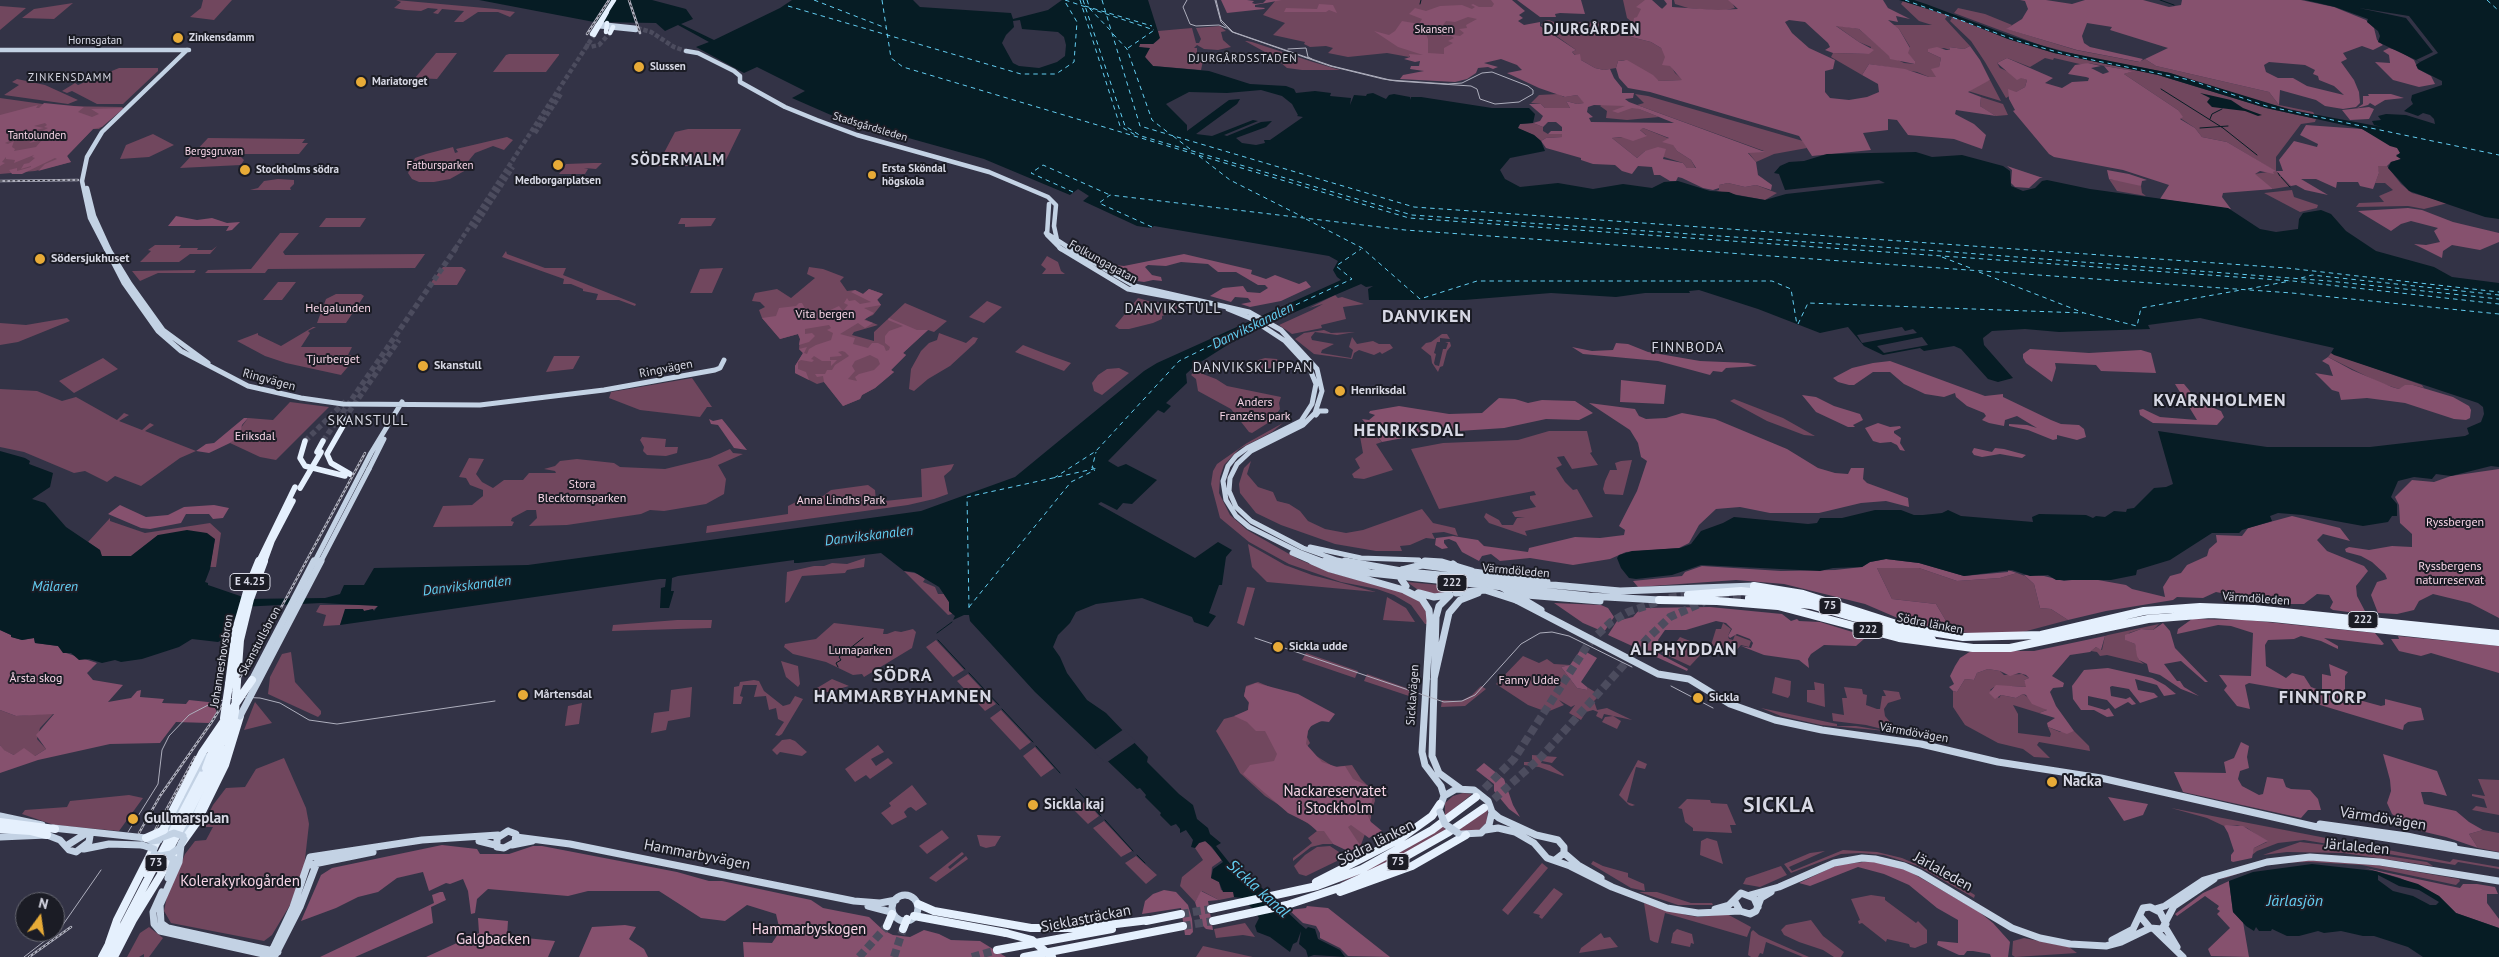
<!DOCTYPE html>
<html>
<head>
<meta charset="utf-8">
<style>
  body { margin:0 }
  #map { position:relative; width:2499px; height:957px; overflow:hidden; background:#333346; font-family:"PT Sans",sans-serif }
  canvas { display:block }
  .north { position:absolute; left:15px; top:892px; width:50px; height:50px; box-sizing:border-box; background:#1b1c25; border:1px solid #666771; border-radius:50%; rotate:14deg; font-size:14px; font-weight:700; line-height:20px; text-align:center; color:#d7d8e4 }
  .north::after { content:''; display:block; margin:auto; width:18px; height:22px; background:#e8ab37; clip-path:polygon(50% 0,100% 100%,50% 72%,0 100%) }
</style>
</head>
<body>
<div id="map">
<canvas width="2499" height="957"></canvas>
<div class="north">N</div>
</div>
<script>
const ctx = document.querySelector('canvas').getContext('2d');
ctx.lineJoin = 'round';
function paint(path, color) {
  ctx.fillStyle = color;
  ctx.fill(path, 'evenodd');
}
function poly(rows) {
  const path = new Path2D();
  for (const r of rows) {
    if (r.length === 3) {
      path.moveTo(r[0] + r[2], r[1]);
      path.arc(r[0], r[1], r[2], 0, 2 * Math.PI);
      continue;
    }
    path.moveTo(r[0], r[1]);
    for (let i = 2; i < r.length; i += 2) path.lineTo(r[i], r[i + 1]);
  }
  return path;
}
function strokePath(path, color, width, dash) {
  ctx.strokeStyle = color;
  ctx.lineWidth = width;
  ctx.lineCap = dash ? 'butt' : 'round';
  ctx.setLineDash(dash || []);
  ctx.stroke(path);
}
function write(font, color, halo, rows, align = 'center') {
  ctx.font = font + ' "PT Sans",sans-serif';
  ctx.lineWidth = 4;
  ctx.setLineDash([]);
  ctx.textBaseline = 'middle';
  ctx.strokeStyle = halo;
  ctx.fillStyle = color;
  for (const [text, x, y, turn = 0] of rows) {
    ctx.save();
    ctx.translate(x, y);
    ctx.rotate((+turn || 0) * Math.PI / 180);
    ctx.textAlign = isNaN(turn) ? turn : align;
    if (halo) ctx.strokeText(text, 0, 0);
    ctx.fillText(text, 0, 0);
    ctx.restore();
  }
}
paint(poly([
  [203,0,232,0,214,20,190,17,201,8],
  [396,0,496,9,515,12,510,17,498,12,478,12,463,22,454,22,464,11,442,9,438,14,433,13,438,9,428,8,421,11,405,10,394,8,401,2],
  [1276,0,1507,0,1505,31,1488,34,1475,40,1451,58,1411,55,1409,57,1387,53,1348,57,1328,53,1333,48,1326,46,1310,47,1304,44,1305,42,1273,35,1285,23,1263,15],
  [1623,0,1646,0,1660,8,1671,11,1632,22,1627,18],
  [1674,0,1732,0,1731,1,1735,8,1722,11,1688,8,1675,4],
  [1903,1,1948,15,1945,19,1970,46,1964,49,1949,47,1950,50,1944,48,1928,52,1941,58,1937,77,1929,77,1917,72,1869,64,1862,75,1831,57,1833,53,1869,54,1871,47,1859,42,1835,25,1859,29,1890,56,1904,63,1915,64,1915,61,1907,53,1910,47,1899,29,1892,25,1932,25,1919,21,1901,4],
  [73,3,54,19,22,18,34,9],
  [0,6,26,8,0,30],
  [1958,8,1985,14,2012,25,2007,29,2076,50,2139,62,2145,59,2156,66,2269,92,2279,105,2313,112,2315,115,2265,103,2170,73,2090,58,2040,45,1954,13],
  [1950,16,2008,39,2054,53,2158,75,2266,108,2316,119,2315,122,2301,124,2276,157,2276,171,2291,186,2273,189,2265,184,2254,174,2275,171,2227,142,2202,137,2195,128,2180,118,2178,110,2124,74,2133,71,2088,63,2084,65,2054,58,2053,60,2045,58,2030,67,2007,58,1997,63,2000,68,2027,80,2025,87,2006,98,1985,62,1971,41,1950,21,1952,18],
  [1549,20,1578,32,1566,24,1581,22,1581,33,1584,34,1583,22,1632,24,1631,37,1651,42,1661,48,1675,73,1683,80,1659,81,1624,60,1618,61,1616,68,1604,70,1595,68,1581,60,1572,52,1576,50,1541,25,1544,21],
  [1220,26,1226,31,1221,32,1223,40,1231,47,1218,50,1204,49,1197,45,1194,48,1197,48,1197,56,1202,56,1203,61,1201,70,1153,66,1145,57,1144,48,1139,47,1140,44,1153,44,1159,39,1158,31,1192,28,1196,43,1199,43,1201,39,1196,28],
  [1245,41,1247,41,1252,42,1313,62,1340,70,1302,70,1287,68,1274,57],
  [436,53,457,53,437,79,415,78],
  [509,54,559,54,559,55,546,72,493,72,506,55],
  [119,68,158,68,158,71,123,104,97,104,72,91,67,93,62,91,75,83,78,85],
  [17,79,45,85,78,100,68,104,4,95,19,85,12,82],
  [1990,80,2001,101,1968,91,1978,84],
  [1558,94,1564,97,1577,95,1585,103,1577,104,1566,101,1570,108,1545,108,1541,104,1531,103,1539,95],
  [1635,94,1648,96,1803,141,1807,148,1774,154,1756,162,1748,152,1764,151,1637,105,1644,103],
  [1981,97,2003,104,2008,115,1996,116,1986,110,1980,106],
  [0,98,57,106,123,107,99,129,93,129,67,156,71,162,35,171,0,174],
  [1609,99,1620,101,1659,117,1627,120,1606,118,1607,111,1600,106],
  [1533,123,1543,127,1543,131,1548,134,1562,134,1562,137,1546,138,1541,141,1534,135,1517,128,1520,124],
  [1643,128,1670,139,1677,151,1691,160,1696,169,1687,168,1683,163,1645,151,1637,158,1612,138,1646,135,1639,129],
  [688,129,741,129,723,166,657,166,675,132],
  [153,134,174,145,149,157,120,159,126,145],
  [507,137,513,140,504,150,493,146,475,153,465,165,470,166,466,170,450,179,434,182,419,182,412,179,408,173,415,158,426,154,453,147,455,153,458,152,456,149],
  [208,138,305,139,302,143,308,143,299,154,244,154,241,157,244,160,241,165,180,168],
  [593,163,602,163,596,169,584,168,588,169,585,174,559,174,566,164],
  [2377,165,2387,166,2401,184,2412,193,2448,203,2424,209,2408,206,2356,207,2359,203,2384,202,2379,196,2393,190,2385,183,2375,183,2379,173],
  [278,179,294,180,294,184,290,188,291,190,250,190,258,188,264,181],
  [2109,179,2136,183,2141,186,2142,193,2146,196,2117,191],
  [1728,183,1745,187,1756,185,1777,193,1765,200,1716,191,1719,190,1719,185],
  [2292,190,2294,197,2318,205,2317,208,2300,212,2264,193],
  [326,218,366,218,360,227,319,227],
  [681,218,716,218,711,226,685,227,685,224,678,224],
  [280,233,299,233,283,252,285,255,425,254,415,268,268,269,265,273,205,273,208,270,251,269],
  [155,245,181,245,179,248,198,248,197,250,212,250,217,246,210,254,190,254,179,262,140,262,151,251,148,250],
  [506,251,507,254,545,268,566,268,563,275,636,304,635,306,619,300,596,300,598,294,583,291,583,289,571,284,563,284,564,279,502,257],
  [1047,256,1058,262,1061,271,1065,274,1042,274,1046,269,1041,265],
  [443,267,462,267,466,270,457,285,429,285],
  [809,267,823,269,844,277,840,281,847,291,855,290,863,294,869,289,883,294,877,299,881,305,873,315,864,319,878,325,854,332,852,335,874,341,874,332,905,303,947,321,934,332,928,330,918,339,903,353,906,355,891,370,894,372,875,388,862,395,860,399,843,406,824,382,817,384,795,373,795,366,803,353,799,349,800,339,798,334,780,339,762,318,759,310,765,307,760,302,752,301,755,293,777,289,791,298,815,278,807,274],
  [723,268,712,293,690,293,700,269],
  [196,270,194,273,158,273,140,281,132,271],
  [278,282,296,282,282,300,263,300],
  [336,294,361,294,364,296,346,323,317,323,326,299],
  [1335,295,1338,298,1342,297,1364,304,1343,307,1346,319,1321,325,1322,328,1292,334,1279,325,1312,310,1323,304,1309,308],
  [1138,298,1148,301,1178,305,1177,309,1172,308,1167,314,1162,316,1162,319,1153,323,1129,329,1119,329,1115,326],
  [987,301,1002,307,984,323,969,317],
  [67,318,70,321,18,342,0,345,0,323,26,325],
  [313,327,316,327,308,331,310,333,301,347,352,347,348,355,358,355,341,375,286,363,265,356,237,341,258,333,258,335,281,346],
  [1324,330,1331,333,1355,332,1337,335,1315,332,1311,337,1312,340,1334,344,1322,350,1321,353,1351,358,1353,350,1349,347,1352,337,1357,344,1373,341,1379,344,1390,344,1393,348,1382,354,1380,352,1374,355,1359,350,1354,353,1352,359,1314,354,1295,339,1304,333],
  [939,333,966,343,973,337,978,338,975,343,950,366,928,379,914,391,909,389,911,369,921,351,929,343,937,340],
  [1442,334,1447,334,1450,339,1440,338,1440,342,1437,342,1434,353,1436,354,1434,363,1435,365,1439,366,1443,349,1446,349,1448,343,1445,342,1450,342,1451,346,1447,351,1443,366,1440,367,1438,372,1432,363,1431,356,1421,348,1426,343,1431,342],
  [1023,345,1046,354,1071,363,1064,371,1015,352],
  [2331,353,2422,385,2424,388,2413,385,2399,389,2380,383,2328,357],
  [554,356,580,356,573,369,546,372],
  [103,358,118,369,74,393,59,381],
  [1265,358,1277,359,1279,363,1274,367,1263,370,1247,367,1255,361],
  [1119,368,1129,373,1102,395,1094,391,1092,383,1098,375,1107,369],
  [1195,371,1216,379,1227,386,1281,397,1279,403,1280,409,1271,421,1252,433,1249,432,1231,409,1198,391,1196,379,1191,375],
  [692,378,712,407,707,407,700,417,640,410,609,398,611,392],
  [0,389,37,391,62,401,76,397,117,420,124,413,129,415,119,421,142,430,150,423,154,425,145,431,196,451,180,458,141,486,115,476,107,482,85,471,74,473,24,452,0,447],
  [1734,399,1783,418,1815,436,1804,435,1767,421,1730,401],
  [290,402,329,407,276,460,260,457,230,443,248,418,273,420],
  [1283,423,1272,432,1239,449,1224,465,1220,477,1219,493,1230,515,1247,530,1298,559,1332,573,1394,589,1419,600,1426,610,1428,624,1425,624,1411,605,1394,595,1377,589,1341,582,1289,564,1249,542,1220,518,1211,484,1213,471,1217,464,1247,443],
  [1361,426,1367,427,1382,442,1376,444,1393,470,1364,479,1354,478,1352,474,1360,468,1355,459,1363,453,1359,431],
  [1549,431,1587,431,1592,452,1590,453,1598,465,1572,469,1564,456,1557,457,1562,465,1556,468,1565,482,1573,490,1577,489,1593,517,1525,531,1527,536,1489,523,1484,517,1486,513,1499,520,1502,525,1513,525,1517,518,1525,517,1515,517,1512,512,1536,507,1530,499,1530,496,1536,495,1534,491,1439,509,1411,449,1443,443,1518,440],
  [642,437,666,439,665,447,678,447,677,453,666,456,647,455,643,451,644,447,640,440],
  [730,449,733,453,743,454,718,465,726,479,724,494,706,504,664,511,650,510,641,514,567,525,529,526,537,518,536,510,527,510,512,518,511,521,514,522,512,526,433,527,443,506,472,505,483,496,483,490,470,485,466,478,459,477,469,458,484,459,476,474,482,482,493,488,504,480,523,480,529,473,556,473,555,471,544,469,555,466,560,461,577,459,614,463,620,467,665,469,710,458],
  [1632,460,1623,495,1605,494,1603,489,1605,481,1610,470,1617,470,1615,463,1621,461],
  [1251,461,1247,474,1258,487,1273,492,1277,501,1289,504,1300,511,1308,521,1325,529,1346,533,1363,530,1422,509,1433,523,1455,528,1458,536,1444,532,1432,533,1435,539,1426,538,1410,545,1400,546,1402,551,1376,551,1335,544,1281,525,1256,513,1240,493,1239,484,1244,468],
  [954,464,951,470,944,476,948,494,934,499,908,505,706,533,707,526,788,514,788,506,804,498,823,496,831,490,868,485,875,490,876,502,922,497,921,469],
  [110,518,110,521,145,533,210,523,221,533,216,567,210,567,215,539,158,535,131,556,101,556,100,550,88,542],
  [1248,544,1285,565,1312,575,1376,592,1267,582,1252,567],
  [865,558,864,567,847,570,845,573,802,576,789,601,785,603,787,572,814,566,824,566,832,563,847,564],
  [1877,568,1919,568,1957,581,2000,578,2017,573,2025,576,2034,584,2040,608,2051,609,2068,620,2023,632,1976,634,1952,631,1936,604,1892,599],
  [904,571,919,574,925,579,923,582,935,587,938,594,944,594,949,602,952,614,948,615],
  [1407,582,1461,587,1440,595,1421,592],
  [1247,587,1255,588,1244,626,1237,623],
  [1387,597,1406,608,1415,622,1383,620],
  [320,605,375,605,378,606,372,611,373,609,364,611,362,609,346,609,340,625,323,626,326,615,316,612],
  [677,620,712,620,711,628,612,631,613,625],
  [834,623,884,629,883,634,887,634,895,631,901,632,913,629,916,632,912,648,864,677,862,674,853,675,826,662,793,654,784,647,785,644,816,639],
  [1723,623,1731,629,1728,636,1729,639,1733,640,1735,635,1751,641,1749,647,1741,645,1734,653,1711,645,1716,629,1721,629],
  [2159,624,2153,630,2141,629,2129,633,2126,640,2135,644,2139,660,2144,664,2107,655,2100,656,2097,652,2091,651,2096,647,2102,650,2105,636,2108,635],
  [1680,637,1695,643,1690,648,1694,655,1697,648,1705,650,1690,666,1662,653,1666,647,1671,649],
  [936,640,964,670,953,677,926,647],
  [291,652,295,682,321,711,321,714,318,717,268,694,270,677,282,654],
  [1306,653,1358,671,1355,678,1302,660],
  [1523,656,1539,663,1547,659,1554,664,1570,665,1561,667,1577,688,1587,690,1587,687,1600,695,1594,701,1597,710,1607,708,1632,720,1613,716,1621,721,1617,729,1602,722,1605,717,1613,716,1604,714,1602,719,1596,716,1598,712,1593,710,1586,712,1581,720,1569,713,1575,705,1571,707,1559,700,1564,705,1547,712,1528,705,1496,684],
  [781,661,798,666,800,684,798,687,786,677],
  [1988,669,2000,671,2004,675,2022,674,2029,678,2024,680,2027,687,2007,686,1994,687,1990,690,1999,698,2001,695,2016,698,2023,694,2047,710,2039,713,2013,705,2018,714,2018,733,2050,737,2051,734,2048,727,2060,732,2074,731,2089,746,2090,751,2039,742,2037,745,2050,758,2034,757,2023,749,1998,743,1965,725,1953,707,1953,691,1957,692,1965,679,1974,680,1977,673],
  [968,674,996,704,985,711,957,681],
  [1367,674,1412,690,1409,696,1364,681],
  [1775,677,1791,681,1790,695,1788,698,1772,693],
  [832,679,849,686,828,692,812,691],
  [754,680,759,681,764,691,783,706,790,704,795,696,803,699,782,734,779,736,775,735,784,722,778,719,776,708,769,710,766,696,754,697,757,685,743,685,740,696,743,697,741,704,733,704,734,687,739,686,740,682],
  [1258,682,1287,694,1315,712,1323,721,1315,723,1308,729,1307,737,1310,743,1305,749,1334,767,1352,765,1361,779,1369,787,1373,787,1375,801,1371,811,1371,818,1359,850,1335,837,1329,837,1333,844,1323,844,1311,847,1293,861,1293,858,1312,843,1308,838,1317,831,1315,828,1265,796,1240,773,1233,760,1216,731,1224,719,1242,714,1248,710,1249,703,1244,696,1246,686],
  [1814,682,1824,684,1825,707,1807,702,1807,690,1815,690],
  [1481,686,1486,689,1465,706,1441,707,1442,700,1461,701,1472,695],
  [692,687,690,717,668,721,666,730,651,733,654,713,669,711,671,690],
  [1844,687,1862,689,1863,694,1867,695,1866,705,1877,709,1880,709,1882,696,1886,696,1883,690,1899,692,1901,699,1888,703,1884,709,1885,716,1895,728,1894,732,1866,725,1833,721,1832,713,1844,715,1842,698,1847,698],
  [255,702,272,723,244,730],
  [582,703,579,724,565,726,568,706],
  [1761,708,1837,724,1837,726,1856,726,1886,731,1821,725,1781,716],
  [0,710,16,716,54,713,40,728,37,739,46,749,35,756,14,755,3,750,0,745],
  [1001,710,1031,742,1020,750,990,718],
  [790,739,795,741,807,752,802,756,780,752,777,755,772,750,782,740],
  [878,745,884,752,871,759,876,766,888,758,893,763,870,779,866,775,855,782,845,769],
  [1035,747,1054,768,1041,777,1023,756],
  [1532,755,1557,757,1552,763,1542,761,1541,763,1550,765,1564,775,1563,776,1539,767,1524,765,1524,762,1532,762],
  [284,758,306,808,309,824,304,868,290,905,272,935,264,941,171,923,164,911,167,896,185,854,195,841,206,840,213,827,202,827,213,805,226,788,245,787,256,769],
  [1638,760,1647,764,1645,769,1636,767,1627,802,1635,805,1632,806,1629,805,1619,795],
  [2478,779,2499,780,2499,815,2472,810,2476,806,2487,808,2484,799,2472,796,2472,794,2485,796],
  [912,785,927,804,916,811,911,807,908,808,904,812,907,817,892,825,881,813,891,806,889,803],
  [1463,793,1472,794,1445,816,1445,803,1453,796],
  [129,795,143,798,119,831,54,825,22,814,25,810,67,807,70,801],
  [1687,799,1710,800,1711,803,1727,804,1736,825,1730,825,1732,833,1693,831,1693,828,1685,822,1682,809,1678,808],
  [1086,801,1099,816,1088,824,1074,810],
  [2171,808,2450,862,2453,859,2499,867,2499,869,2458,862,2455,865,2304,840,2278,843,2257,851,2252,855,2254,848,2267,842,2247,828,2237,825,2224,826,2207,818],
  [1488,809,1487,822,1479,830,1463,832,1458,830],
  [1104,821,1132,851,1121,857,1093,828],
  [1442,825,1446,830,1406,853,1378,867,1337,884,1406,849],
  [942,830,949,838,927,854,919,846],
  [2483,830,2499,833,2499,852,2478,848,2469,834],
  [977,835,1001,836,995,846,986,848,980,846],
  [1707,838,1717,841,1723,864,1700,855,1701,841],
  [1206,841,1222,860,1212,867,1211,878,1219,882,1221,890,1234,892,1234,897,1219,900,1202,891,1195,902,1180,886,1182,877,1203,860,1195,848,1199,843],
  [2300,842,2342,847,2347,850,2427,862,2433,866,2343,853,2287,852,2263,855],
  [1330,846,1339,852,1337,861,1306,876,1299,874,1294,866,1305,855,1317,847],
  [1843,850,1877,852,1902,858,1941,875,1975,895,1974,898,1918,866,1884,855,1861,853,1841,854,1791,873,1784,864,1810,853,1825,851,1789,867,1792,871],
  [962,852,964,854,948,867,950,869,966,856,968,859,936,882,929,878],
  [1136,856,1157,875,1146,884,1125,863],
  [2308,860,2376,865,2459,879,2460,881,2456,885,2362,865,2309,862,2280,863,2255,868,2220,880,2237,872,2262,865],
  [1593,861,1603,866,1628,873,1628,877,1644,884,1645,891,1631,888,1591,864],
  [1542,863,1548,868,1508,915,1502,910],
  [1781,866,1787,875,1760,887,1743,884,1746,878],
  [1554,888,1563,894,1542,919,1539,917,1540,915,1533,913],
  [1639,892,1657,892,1691,903,1712,903,1713,905,1678,905],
  [1871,895,1885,897,1885,900,1916,923,1918,921,1927,930,1927,943,1915,948,1910,947,1909,944,1887,939,1886,942,1862,923,1859,924,1858,921,1860,920,1851,899],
  [1644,903,1686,915,1698,917,1727,914,1751,927,1747,937,1665,913,1658,943,1654,942,1650,940],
  [1811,920,1823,936,1844,952,1841,957,1834,957,1823,950,1799,942,1784,935,1781,930,1786,925],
  [1245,923,1255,937,1243,935,1216,938,1214,929],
  [149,927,163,938,149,957,144,957,144,954,139,957,127,957,140,933],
  [1677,929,1692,934,1694,944,1691,943,1690,947,1671,943,1673,933],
  [1753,930,1759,935,1809,957,1803,957,1766,942,1763,954,1760,953,1758,957,1751,957,1748,955,1751,932],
  [1601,933,1604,938,1610,937,1618,947,1579,953,1581,948],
  [2024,938,2069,947,2077,953,2015,957,2012,955,2013,941],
  [1203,946,1253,957,1196,957]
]), '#71475e');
paint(poly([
  [1221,0,1247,0,1254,1,1252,3,1255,4,1263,3,1266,0,1282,0,1255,5,1255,7,1265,8,1264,9,1227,13],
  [1491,0,1512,0,1525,11,1519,15,1523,18,1518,21,1524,25,1540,22,1540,26,1576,50,1572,52,1575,55,1580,54,1581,60,1595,68,1604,70,1610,69,1614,78,1622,88,1622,93,1634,93,1633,98,1625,99,1629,102,1765,152,1748,153,1756,162,1758,175,1772,185,1771,190,1756,185,1745,187,1728,183,1719,185,1719,188,1713,190,1703,188,1682,178,1678,177,1676,181,1670,181,1660,175,1654,175,1652,167,1638,166,1632,174,1622,171,1615,165,1593,164,1581,160,1581,158,1546,148,1541,141,1546,138,1562,137,1562,134,1548,134,1551,131,1562,131,1562,127,1556,122,1548,122,1543,127,1533,123,1540,121,1543,116,1529,104,1541,104,1545,108,1570,108,1566,101,1577,104,1584,103,1577,95,1565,97,1539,88,1507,73,1522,70,1517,65,1501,59,1484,63,1498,67,1493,69,1488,67,1478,68,1476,73,1467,79,1455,82,1400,79,1403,75,1424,71,1410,69,1411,66,1419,66,1420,61,1415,62,1404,59,1410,57,1409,54,1423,55,1398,47,1374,31,1389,35,1395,31,1402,21,1419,24,1422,19,1409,14,1415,8,1426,11,1440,6,1462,5,1472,9,1475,7,1471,5,1473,4,1479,7,1492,7,1494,4],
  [1468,17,1477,19,1466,25,1467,28,1459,29,1464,33,1460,36,1454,35,1454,29,1443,25,1446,21,1455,22],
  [1428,29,1440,30,1442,36,1451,36,1454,38,1448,41,1453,43,1444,48,1444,54,1428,53,1428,39,1425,31],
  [1594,105,1625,106,1612,111,1618,113,1632,108,1639,109,1674,123,1591,122,1589,118,1593,117,1587,112,1588,107],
  [1643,128,1669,138,1662,142,1673,145,1677,151,1691,160,1696,168,1687,168,1683,163,1663,159,1666,149,1658,147,1645,151,1637,158,1612,138,1621,137,1633,141,1647,136,1640,130],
  [1517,0,1581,0,1585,14,1560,13,1555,14,1556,17,1540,17],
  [1645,0,1652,0,1662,9,1667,4,1664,0,1672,0,1672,7,1718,10,1738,9,1728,0,1883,0,1888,8,1910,19,1896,16,1898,22,1888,20,1899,29,1910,48,1908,53,1915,61,1915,64,1890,59,1889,56,1859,29,1836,26,1859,42,1874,50,1869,54,1833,53,1825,50,1830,47,1828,43,1805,22,1789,20,1785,22,1792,33,1809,48,1835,60,1833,69,1825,71,1825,92,1830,98,1849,100,1867,97,1879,92,1878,84,1862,75,1869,64,1905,69,1929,77,1936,77,1931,69,1939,67,1941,58,1928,52,1928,49,1937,47,1946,50,1950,50,1949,47,1964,49,1970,46,1980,60,1990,80,1968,92,1981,97,1980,106,1996,116,1956,110,1955,114,1974,124,1986,135,1982,149,1954,139,1908,135,1897,120,1888,119,1888,130,1863,133,1871,150,1812,156,1799,136,1650,92,1628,88,1619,78,1616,68,1618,61,1627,60,1653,75,1659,81,1682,80,1670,66,1662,65,1665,57,1661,48,1651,42,1631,37,1634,18,1637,17,1641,9,1636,7],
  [2020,0,2046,0,2072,4,2085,0,2143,0,2169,7,2181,5,2182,0,2301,0,2334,7,2366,20,2374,28,2377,40,2383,45,2373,50,2362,46,2343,53,2347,59,2341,62,2354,80,2359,92,2360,103,2356,107,2343,109,2325,106,2316,100,2280,90,2279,105,2269,92,2156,66,2145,59,2168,48,2110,30,2112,27,2087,23,2082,36,2084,43,2090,47,2143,59,2140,62,2077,50,2006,29,2022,19,2028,9,2025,1],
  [2269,62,2305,65,2315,70,2313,74,2318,76,2319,80,2334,86,2344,95,2307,86,2293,78,2278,78,2266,72,2264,65],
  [1319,4,1333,5,1337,13,1329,10,1326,12,1284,12,1286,8,1317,9],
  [2389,48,2399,51,2414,60,2418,69,2431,76,2435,84,2419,87,2393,80,2375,62,2390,63,2389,55,2383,51],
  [2007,58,2053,78,2045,83,2062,88,2072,82,2088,81,2089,78,2086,77,2068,74,2075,65,2088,63,2101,66,2091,68,2103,74,2109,72,2104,66,2134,71,2124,74,2178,110,2183,117,2180,119,2195,128,2202,137,2227,142,2276,171,2283,171,2279,160,2294,141,2317,147,2318,144,2300,135,2306,125,2362,129,2398,148,2401,153,2396,155,2401,159,2391,162,2387,166,2378,166,2379,173,2373,189,2360,186,2358,182,2337,182,2336,188,2316,179,2301,179,2328,195,2305,190,2296,185,2291,186,2276,171,2273,172,2274,174,2260,171,2255,174,2273,189,2223,193,2222,197,2231,209,2160,199,2169,185,2123,170,2054,157,2049,154,2013,111,2015,110,2009,99,2008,89,2016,92,2025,87,2027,80,2021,78,2017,80,1997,63],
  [2368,94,2391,94,2404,98,2385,100,2375,106,2370,103,2368,105,2357,108,2363,104,2363,96,2369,96],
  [44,103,84,107,78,112,92,117,99,114,91,109,124,108,102,127,93,129,67,156,71,162,38,171,45,164,57,159,55,158,22,174,12,174,9,170,17,168,17,171,31,167,31,166,21,169,24,164,29,163,35,158,32,157,34,155,14,163,15,160,6,159,6,157,2,162,5,163,0,166,0,115,38,105,36,108,39,108],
  [45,123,47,125,44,127,48,128,34,135,37,137,29,143,42,140,36,147,14,151,15,149,12,147,14,141,8,144,5,143,16,138,10,137,23,132,27,134,18,138,23,138,21,141,25,140,36,130,44,128,34,126],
  [2369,107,2374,109,2369,119,2350,120,2342,110],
  [2007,166,2043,178,2040,178,2029,188,2015,187,2011,183,2012,170],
  [2107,170,2129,174,2147,180,2142,181,2141,186,2109,179],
  [2408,208,2422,210,2453,222,2499,233,2499,242,2480,250,2452,245,2443,251,2442,258,2414,244,2426,245,2440,242,2434,231,2438,228,2411,221,2401,224,2391,231,2358,211],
  [176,216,197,220,212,218,227,223,240,222,232,230,226,231,229,226,168,226],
  [1184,254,1252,270,1251,274,1266,279,1275,275,1299,284,1306,281,1311,287,1281,301,1250,307,1241,304,1251,302,1248,298,1235,297,1231,302,1210,296,1223,288,1243,286,1247,292,1260,293,1268,288,1265,285,1258,285,1236,272,1218,272,1208,264,1181,262,1166,266,1148,265,1145,267,1152,275,1161,277,1162,281,1153,280,1144,282,1130,280,1130,275,1104,264,1124,266],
  [869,289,883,294,877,300,881,305,864,308,874,313,864,320,873,323,865,328,858,323,840,334,855,338,853,344,868,348,872,343,878,343,884,346,886,351,889,350,890,347,885,343,885,336,889,331,903,326,888,320,889,318,917,330,928,330,903,353,906,355,891,370,894,372,875,388,862,395,860,399,843,406,824,382,823,376,817,377,815,374,825,374,827,370,832,370,835,365,849,356,845,352,842,351,838,352,842,355,841,356,830,357,830,360,837,360,831,366,831,361,822,361,814,356,811,359,814,360,812,362,801,360,798,362,798,369,806,372,809,380,795,373,795,366,803,353,799,349,807,347,804,353,807,354,809,349,816,345,831,340,833,333,827,330,831,328,829,325,805,329,805,334,812,333,815,336,809,342,799,345,800,339,798,334,780,339,762,318,776,316,779,308,796,306,799,303,802,303,806,310,814,313,824,313,839,306,843,311,848,305,844,303,847,298,849,301,855,300,860,304,871,302,851,292,855,290,863,294],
  [870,355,878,359,880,364,874,370,859,374,855,377,857,381,848,379,855,371,852,366,855,361],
  [1616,343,1628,344,1648,352,1700,361,1748,363,1757,366,1726,368,1722,372,1713,371,1710,375,1658,361,1583,354,1572,347,1592,351,1613,350],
  [2030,349,2089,353,2141,350,2151,353,2156,373,2101,371,2096,365,2055,363,2056,368,2052,382,2026,363,2023,358,2023,354],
  [2328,357,2352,370,2392,387,2399,389,2405,385,2413,385,2453,397,2469,406,2471,410,2470,418,2466,420,2454,419,2405,403,2367,398,2341,400,2339,392,2332,390,2315,373,2333,376,2329,365,2322,361],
  [1890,361,1985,396,2003,394,2003,397,2051,420,2061,424,2079,425,2084,429,2086,437,2077,440,2057,435,2057,439,2053,440,2028,430,2009,426,2009,424,2027,425,2037,428,2017,416,2005,420,2004,426,1989,423,1982,420,1986,416,1984,413,1967,406,1956,397,1955,393,1944,397,1925,394,1904,384,1890,372,1873,372,1854,385,1849,385,1838,382,1833,378,1852,368,1873,363],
  [1621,380,1666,385,1664,404,1620,402],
  [2175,384,2184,384,2199,402,2221,411,2224,417,2217,425,2153,423,2140,415,2139,410,2143,409,2160,417,2197,420],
  [1802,395,1816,397,1834,406,1860,414,1863,420,1853,425,1855,427,1848,427,1816,412],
  [1499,398,1515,399,1528,403,1542,400,1575,401,1593,413,1579,420,1546,419,1504,428,1429,433,1382,442,1362,419,1369,420,1375,415,1369,413,1370,411,1399,406,1449,414,1482,413],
  [1589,403,1635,409,1639,416,1646,419,1666,418,1682,413,1715,419,1787,449,1818,468,1835,473,1848,474,1851,468,1864,468,1863,479,1867,483,1908,498,1909,507,1886,501,1861,503,1819,513,1770,513,1740,507,1716,509,1699,525,1689,543,1679,548,1626,552,1610,559,1573,565,1530,558,1500,561,1491,554,1482,556,1479,561,1462,552,1456,542,1449,539,1444,540,1444,543,1448,548,1442,549,1435,545,1436,538,1453,536,1478,540,1484,546,1528,552,1529,548,1575,537,1600,538,1624,535,1625,530,1619,526,1637,491,1647,461,1641,457,1638,443,1630,430],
  [244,418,248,418,242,425,240,435,230,443,209,453,196,451,206,444,214,443],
  [709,419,713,421,722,419,747,450,734,448,718,425,711,424],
  [1878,423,1890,427,1900,426,1901,428,1894,431,1894,433,1901,438,1900,443,1905,451,1900,450,1897,445,1891,442,1880,443,1873,441,1865,428],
  [1974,448,1992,452,1995,448,2004,449,2026,455,2022,458,2000,454,1982,457,1974,455,1972,452],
  [2499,469,2499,618,2470,603,2433,594,2419,601,2414,610,2397,614,2378,613,2371,595,2377,582,2387,579,2385,574,2372,562,2361,556,2346,552,2345,549,2349,547,2369,550,2392,546,2412,547,2412,534,2400,523,2399,505,2395,497,2412,480,2434,482,2451,476],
  [120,505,146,517,168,515,184,507,214,505,229,508,223,518,213,519,209,514,186,514,181,523,150,529,141,528,108,514],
  [2292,516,2340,528,2350,541,2323,534,2317,540,2327,551,2364,566,2368,571,2356,586,2357,596,2366,613,2364,614,2333,610,2330,608,2333,602,2329,595,2317,594,2304,604,2277,604,2216,592,2203,598,2177,597,2173,600,2106,611,2068,620,2051,609,2040,608,2034,584,2024,575,2044,576,2064,581,2087,578,2126,585,2132,589,2165,597,2163,587,2170,576,2181,573,2187,565,2207,556,2209,549,2217,542,2216,535,2242,536,2248,528],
  [1886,559,1919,563,1964,576,2008,572,2008,570,2017,573,2000,578,1957,581,1919,568,1877,568,1892,599,1936,604,1952,631,1907,622,1865,604,1784,584,1736,580,1638,587,1633,581,1682,576,1685,572,1702,566,1781,571,1835,570,1862,567,1870,562],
  [1554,603,1601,605,1608,608,1614,617,1604,632,1583,623],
  [1710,607,1782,614,1791,621,1797,619,1799,621,1820,622,1859,634,1864,639,1856,646,1824,645,1811,654,1808,659,1809,668,1799,660,1764,655,1741,646,1751,648,1753,643,1750,639,1737,634,1730,638,1728,636,1732,629,1726,623,1716,621,1686,630,1665,630,1658,640,1660,645,1656,652,1688,669,1687,671,1608,635,1617,621,1633,617,1641,608],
  [2192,619,2247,620,2375,633,2384,644,2382,645,2324,638,2338,646,2338,649,2321,641,2301,636,2294,639,2268,640,2265,645,2266,666,2286,678,2292,673,2304,676,2311,687,2322,691,2322,674,2331,676,2329,664,2348,672,2345,676,2345,691,2348,697,2381,706,2385,705,2385,699,2421,708,2424,720,2408,722,2404,725,2403,730,2297,698,2289,690,2249,683,2245,685,2250,709,2237,706,2224,690,2227,686,2219,675,2251,676,2253,633,2231,626,2218,625,2177,634,2178,629],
  [2163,623,2170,631,2175,648,2208,682,2205,682,2181,661,2164,664,2177,681,2180,681,2184,687,2199,696,2181,689,2160,675,2149,672,2147,664,2139,660,2137,656,2135,644,2125,640,2125,635,2141,629,2153,630],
  [0,630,11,635,12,637,22,640,34,638,35,643,58,646,66,653,97,663,87,673,93,680,123,685,108,702,131,698,137,691,141,690,140,697,164,699,162,703,186,704,189,700,217,703,216,714,209,723,176,722,160,743,110,744,38,760,0,773,0,745,4,750,14,755,24,748,35,756,46,749,36,735,54,714,16,716,0,710],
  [2105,636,2101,650,2096,647,2090,652,2070,655,2052,676,2064,683,2063,687,2053,688,2050,692,2056,706,2074,731,2067,734,2048,727,2047,723,2055,718,2039,713,2047,710,2032,704,2026,695,2023,694,2016,698,2001,695,1995,699,1989,693,1996,685,2026,687,2024,680,2029,678,2026,675,2019,673,2010,676,2000,671,1988,669,1977,673,1974,680,1965,679,1957,692,1953,691,1949,687,1954,684,1950,676,1955,666,1960,658,1971,651,2034,651],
  [2398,636,2499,646,2499,673,2431,653,2421,656,2399,651,2391,639,2399,639],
  [1581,649,1597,658,1581,682,1587,687,1587,690,1577,688,1561,667,1570,665],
  [2108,668,2152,678,2165,685,2176,694,2164,696,2157,685,2135,679,2138,690,2154,693,2158,697,2140,703,2129,689,2112,686,2110,687,2111,696,2126,699,2130,697,2136,704,2132,705,2128,702,2115,709,2107,700,2088,696,2088,705,2105,710,2109,708,2114,716,2107,717,2094,710,2081,710,2073,699,2072,686,2084,670],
  [1256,683,1298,694,1335,714,1329,722,1321,721,1311,726,1308,731,1306,744,1322,762,1337,767,1345,766,1353,779,1375,789,1368,816,1371,822,1382,831,1369,838,1351,825,1348,827,1362,848,1348,851,1333,844,1324,831,1317,831,1308,823,1288,813,1243,774,1250,765,1274,761,1277,754,1265,731,1256,731,1247,722,1234,716,1248,710,1249,702,1244,696,1246,687],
  [2241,742,2249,746,2247,757,2249,768,2240,771,2238,779,2242,786,2259,795,2263,794,2267,777,2283,779,2286,787,2291,789,2310,790,2318,799,2321,810,2308,810,2301,818,2183,792,2174,772,2226,773,2224,762,2234,758],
  [2383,754,2437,771,2447,796,2431,792,2421,792,2424,804,2456,811,2469,822,2483,830,2469,834,2478,848,2446,837,2408,828,2392,814,2387,803,2391,791,2390,780],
  [1484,763,1504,779,1513,805,1520,817,1509,809,1494,791,1494,784,1476,770],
  [2108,797,2148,804,2143,815,2124,821],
  [2226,825,2243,826,2268,841,2254,848,2252,858,2233,862,2231,861,2231,855,2234,851,2228,833,2224,826],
  [442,845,477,849,480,854,509,854,533,846,542,846,677,872,709,881,722,881,811,900,823,908,869,917,883,930,893,935,910,937,924,930,939,934,951,940,980,941,1006,957,744,957,743,942,772,943,780,931,776,914,747,905,725,921,701,918,659,891,588,891,568,896,488,889,477,899,475,913,471,914,468,891,463,879,450,884,446,883,429,891,423,872,397,878,378,892,358,897,336,908,301,921,321,875,332,868],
  [1872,861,1907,870,1978,911,1993,923,2010,942,2008,957,1991,957,1990,954,1973,951,1967,951,1964,955,1959,955,1937,945,1938,941,1958,943,1958,920,1937,908,1909,885,1884,874,1858,867,1810,886,1799,883,1837,865],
  [2365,868,2460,888,2463,884,2477,884,2495,887,2498,894,2487,894,2487,903,2499,919,2499,928,2456,913,2439,896,2400,878],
  [2229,881,2233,912,2243,922,2249,957,2211,956,2208,949,2230,928,2217,914,2220,911,2217,909,2219,906,2205,896,2177,916,2175,914,2203,893],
  [1164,890,1176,892,1188,905,1192,919,1193,932,1190,935,1185,935,1181,908,1142,914,1145,901,1153,894],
  [1201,891,1219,900,1208,901,1213,930,1206,929,1202,925,1195,902],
  [440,892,443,892,446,900,431,907,433,923,355,957,320,957,434,903,432,895],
  [1307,906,1328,908,1390,957,1348,956,1340,948,1320,938,1320,933,1316,926,1303,923,1289,910,1306,908],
  [478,918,508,921,507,936,555,941,548,957,426,957,479,933],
  [625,925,636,927,629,939,644,949,648,957,579,957,592,927]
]), '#86516e');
paint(poly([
  [479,0,652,0,686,9,693,19,681,24,714,40,780,8,792,0,913,0,920,7,1011,13,1013,19,1048,10,1062,0,1148,0,1160,38,1153,44,1140,44,1139,47,1150,48,1145,57,1153,66,1209,71,1250,84,1286,86,1294,89,1296,93,1315,91,1331,93,1330,96,1351,98,1350,105,1354,95,1366,96,1367,94,1373,93,1386,99,1389,95,1394,94,1410,97,1410,100,1411,97,1421,97,1492,108,1529,108,1535,114,1533,123,1520,124,1518,128,1534,135,1541,141,1545,151,1510,158,1500,170,1505,179,1520,187,1558,183,1593,189,1623,184,1652,188,1664,182,1678,181,1710,191,1729,192,1736,195,1765,200,1786,194,1885,183,1879,180,1785,190,1779,174,1774,173,1780,166,1789,162,1804,161,1827,154,1916,152,1932,157,1962,155,2003,166,2010,171,2011,186,2023,191,2035,188,2042,181,2047,180,2090,189,2228,208,2260,229,2276,232,2298,229,2299,219,2303,213,2321,210,2331,214,2346,231,2376,251,2434,267,2452,277,2499,283,2499,467,2491,466,2451,476,2436,474,2432,479,2414,477,2398,481,2391,497,2397,504,2397,516,2392,516,2388,522,2363,526,2303,515,2278,513,2270,516,2272,521,2269,522,2242,530,2239,533,2212,533,2170,560,2137,570,2136,575,2111,580,2056,580,2048,575,2030,576,2012,570,1964,576,1919,563,1886,559,1870,562,1862,567,1833,568,1820,571,1701,565,1672,575,1636,579,1629,578,1621,568,1617,558,1619,555,1632,551,1680,548,1691,544,1701,531,1723,523,1734,517,1808,524,1817,523,1820,518,1842,518,1875,510,1901,510,1914,515,1923,515,1942,513,1948,510,1961,516,2033,522,2032,517,2039,514,2086,515,2093,518,2096,516,2105,517,2114,511,2126,512,2127,509,2134,508,2154,488,2166,487,2173,484,2158,431,2267,447,2370,447,2465,436,2469,434,2467,428,2481,422,2484,414,2483,407,2478,403,2334,355,2331,353,2334,348,2200,318,2148,325,2150,329,2059,332,2025,329,1992,331,1983,338,1984,345,2013,378,1998,382,1988,379,1961,349,1954,346,1924,351,1920,348,1883,355,1864,346,1848,327,1820,333,1758,309,1699,290,1689,291,1690,293,1645,293,1616,297,1551,293,1464,300,1369,300,1368,289,1373,286,1366,287,1361,284,1274,321,1229,344,1196,365,1186,374,1187,383,1166,403,1171,406,1164,413,1158,410,1108,461,1118,467,1126,464,1157,480,1132,504,1123,503,1117,510,1101,502,1098,504,1195,558,1218,542,1232,550,1226,557,1222,585,1219,585,1209,613,1216,616,1208,627,1194,622,1192,617,1142,598,1096,604,1076,612,1070,623,1058,635,1053,647,1060,657,1067,673,1087,700,1106,713,1148,757,1147,762,1179,794,1193,805,1197,819,1208,828,1210,834,1221,843,1216,846,1232,866,1243,870,1300,924,1306,929,1308,927,1315,929,1318,939,1340,950,1345,957,1314,955,1308,957,1306,950,1299,944,1301,931,1297,942,1293,944,1290,952,1270,937,1257,932,1255,926,1259,918,1253,909,1242,898,1234,897,1233,892,1223,892,1219,882,1211,878,1213,869,1223,862,1212,847,1205,841,1199,843,1195,848,1191,847,1193,840,1186,830,1180,833,1180,829,1176,824,1171,826,1160,815,1161,813,1145,797,1146,795,1140,788,1137,789,1035,692,970,621,969,615,964,615,953,620,955,616,949,611,949,602,939,587,914,572,904,571,881,553,798,563,794,563,794,560,678,576,672,578,671,591,674,591,669,608,660,608,661,588,665,587,666,579,660,579,340,625,345,609,363,609,364,611,373,609,374,611,378,606,321,603,240,607,226,638,218,642,192,639,179,647,142,659,121,662,115,660,102,663,89,659,79,660,71,653,63,653,58,646,35,643,34,638,22,640,11,637,11,635,0,630,0,451,25,458,30,461,29,464,53,473,50,487,32,499,45,503,66,527,100,550,102,556,131,556,158,535,187,530,207,533,215,539,210,569,205,582,208,583,208,585,243,597,242,599,325,598,340,594,344,585,364,585,374,568,528,565,921,511,1015,477,1144,371,1157,363,1341,280,1337,277,1333,270,1338,261,1329,256,1154,226,1151,228,1137,226,1083,201,1089,196,1078,189,1070,195,984,159,840,119,792,98,805,91,757,67,744,73,696,47,709,42,678,25,665,31,656,23,594,22],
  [1020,20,1022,29,1058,32,1064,37,1066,45,1065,56,1057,62,1039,68,1019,66,1013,63,1002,43,1006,35,1014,27,1013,21],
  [1261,90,1282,96,1292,104,1298,115,1297,116,1303,117,1270,140,1264,140,1265,143,1256,145,1242,143,1236,138,1266,127,1272,121,1261,122,1227,136,1224,135,1258,121,1253,120,1212,136,1196,134,1237,104,1240,99,1229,100,1187,131,1187,125,1166,104,1189,92,1227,93],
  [1899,0,1914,0,1926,4,2011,36,2060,51,2170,73,2291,110,2382,127,2374,125,2372,121,2381,120,2378,116,2386,114,2406,115,2435,124,2434,119,2430,115,2423,113,2418,116,2404,111,2413,104,2411,100,2412,95,2442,85,2442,81,2418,69,2416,65,2420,62,2378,42,2380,36,2378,31,2367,22,2368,19,2335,7,2305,0,2499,0,2499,219,2485,217,2409,191,2388,168,2391,162,2401,159,2396,156,2400,153,2397,148,2390,146,2362,129,2266,108,2158,75,2054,53,2008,39,1953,17],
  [2200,93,2231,100,2243,108,2262,115,2258,116,2245,111,2212,107,2207,102,2210,98],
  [2312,864,2375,871,2418,884,2439,896,2456,913,2499,928,2499,957,2423,957,2408,947,2374,936,2363,936,2341,931,2324,933,2318,931,2299,936,2287,936,2272,929,2271,931,2259,931,2256,927,2254,931,2246,926,2233,912,2229,881,2253,872]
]), '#061c24');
paint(poly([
  [2359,8,2409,16,2438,53,2420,62,2416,60,2433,52,2406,18],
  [1902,327,1905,331,1913,329,1917,333,1862,343,1857,335],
  [1922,337,1928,345,1884,353,1877,346],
  [1124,729,1136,742,1106,763,1093,751],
  [2378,875,2399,886,2419,890,2439,902,2436,905,2430,905,2413,896,2393,891,2378,880]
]), '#333346');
strokePath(poly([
  [2160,0,2174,5],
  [1420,4,1421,0],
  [2161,89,2223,128,2257,155],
  [2210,119,2212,114,2222,109],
  [2200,128,2228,126],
  [2278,173,2280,176],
  [2281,177,2290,187],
  [937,633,952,622],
  [938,640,965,669],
  [838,667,836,663,841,660,839,657,863,638],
  [969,673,999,705],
  [1002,709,1033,742],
  [1036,746,1060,773],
  [1076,789,1101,816],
  [1105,820,1133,851],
  [1137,855,1145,863]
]), '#061c24', 1);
strokePath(poly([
  [814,0,886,28],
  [882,0,891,58,903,67,1409,218,2293,281,2499,304],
  [1065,0,1154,30],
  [1080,0,1120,126,1137,136],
  [1083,0,1125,126,1141,136,1412,215,1939,251,2329,281,2499,299],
  [1087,0,1090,9,1111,31],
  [1102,0,1140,126,1414,207,2287,268,2499,292],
  [1905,0,2018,41,2068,55,2190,80,2266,106,2499,155],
  [2487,0,2499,11],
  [788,6,1021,74,1056,74,1074,62,1077,22,1064,0],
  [1085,6,1152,26],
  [1113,34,1127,49,1152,120,1170,134],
  [1128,48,1153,31],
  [1173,136,1190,149],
  [1199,156,1230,180,1303,217],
  [1073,192,1031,173,1043,165,1110,195],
  [1306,219,1362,248,1420,299,1477,281,1772,281,1791,289,1797,325],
  [1152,227,1099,203,1110,195,1405,230,2292,293,2499,314],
  [1942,257,1973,269],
  [1979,272,2084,313,2137,326,2141,308,2241,290],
  [2301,278,2312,275,2499,295],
  [2248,289,2290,281],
  [1265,319,1352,279,1336,266,1361,249],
  [1798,324,1808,303,2083,313],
  [1094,468,1092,468,1096,452],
  [1054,478,1096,451,1179,361,1255,324],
  [969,607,1071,482,1095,470],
  [969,608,967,497,1098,468]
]), '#63cef2', 1, [4.5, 4]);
strokePath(poly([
  [637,28,651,32,674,47,686,51]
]), '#4c4c5e', 4.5, [4.5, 2]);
strokePath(poly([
  [585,45,590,47,599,45,610,33],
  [535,133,561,94],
  [474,228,513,167],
  [455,249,594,35]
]), '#4c4c5e', 4.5, [4.5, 2.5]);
strokePath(poly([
  [344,419,399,340],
  [305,441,346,401],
  [323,441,456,248]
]), '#4c4c5e', 5.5, [5.5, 3]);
strokePath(poly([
  [1669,598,1688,595],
  [1721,599,1749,598],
  [1476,797,1514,759,1587,646,1597,635,1611,622,1628,612,1660,601],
  [1485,807,1541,757,1648,638,1670,617,1704,602],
  [1181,914,1211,909],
  [1183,926,1213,921],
  [859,957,887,926],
  [894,957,903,929],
  [972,957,997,950]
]), '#4c4c5e', 8, [8, 4]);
strokePath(poly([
  [636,30,597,26,599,24,637,28],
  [0,50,189,50],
  [686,51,698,53,734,71,740,76,740,82,785,107,817,120,857,135,989,172,1048,197,1056,205,1054,226,1057,240],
  [87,188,94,216,109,249],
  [1049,204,1047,235,1061,249],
  [1046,233,1071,249],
  [106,249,90,218,82,181,87,157,102,132,187,50]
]), '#c3d2e4', 4.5);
strokePath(poly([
  [106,248,124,283,158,331,181,351,248,386,301,398,343,404,480,405,604,390,715,370,720,368,724,360],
  [108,248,130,284,163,330,208,363],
  [1060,248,1128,289,1202,303],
  [1069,248,1135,286,1249,312,1281,330,1317,369,1322,391,1315,413,1303,425,1251,451,1237,464,1230,478,1229,491,1236,507,1251,521,1303,548,1337,560,1352,563],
  [1228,309,1250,318,1285,341,1309,367,1316,384,1312,404,1301,421,1247,448,1236,456,1228,466,1223,481,1226,500,1236,516,1249,527,1299,552,1328,563],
  [1316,415,1319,411,1326,411],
  [369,469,384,439],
  [1310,547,1361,558,1419,560],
  [1292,553,1315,563],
  [1416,561,1444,563],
  [314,563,371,453,402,402]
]), '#c3d2e4', 5);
strokePath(poly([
  [1312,561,1330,569,1404,590,1420,598],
  [1325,561,1370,573,1589,596,1659,600],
  [1345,561,1407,572,1620,591,1754,586],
  [1425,561,1442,562,1472,571],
  [1402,570,1422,565,1547,582],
  [1418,593,1429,610,1430,621,1422,752,1425,765,1441,786,1444,796],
  [1419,593,1434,597,1449,595],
  [1514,594,1600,601],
  [1450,595,1439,606,1436,617,1432,756,1439,773,1461,789],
  [1516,600,1658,674,1689,679,1730,704,1775,720,1822,730,1921,744,1998,762,2101,778,2317,827,2499,856],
  [1526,601,1541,610],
  [1434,679,1449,613,1460,600,1478,593],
  [252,680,314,561],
  [1440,807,1444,796,1456,789,1474,790,1488,801,1492,812,1489,825,1481,833,1462,834],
  [1492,812,1499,818,1536,835,1558,840,1564,847,1564,853,1555,860],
  [0,816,42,825],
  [2320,824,2407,836,2454,846],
  [53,828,146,838],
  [1485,830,1498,828,1515,832,1534,843,1547,858,1570,866,1612,887,1667,908,1698,913,1740,911],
  [508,831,516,834,515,842,504,848,497,847,497,838,508,831],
  [0,837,47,835,60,840,69,850,76,852,89,842,90,836,87,833],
  [163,837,201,768],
  [516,837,570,844,854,901,880,903,896,900],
  [183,838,202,797],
  [479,841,495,845],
  [181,845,179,862,160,905,161,923,168,928,278,952],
  [512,845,532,841],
  [66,846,85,834],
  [84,849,109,844,142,845],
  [1564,853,1578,865,1601,878],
  [309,865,373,852],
  [162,892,153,912,154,924,160,931,272,956],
  [1750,895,1779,887,1834,863,1862,858,1875,859,1904,866,1920,873,2012,928,2040,938,2070,944,2106,946,2121,942,2150,928],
  [905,908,13],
  [1734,900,1740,911,1750,914,1756,911,1761,898,1771,892],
  [868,906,891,912],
  [1715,909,1729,905,1741,893,1754,898,1758,907],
  [2155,909,2165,906,2204,880,2267,862,2310,857,2380,862,2499,881],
  [2140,916,2150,928,2162,929,2174,906,2214,879],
  [2165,927,2177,947],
  [2154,929,2183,957],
  [2112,940,2133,929,2143,908,2150,907,2160,912,2166,924],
  [276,954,300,907,318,860],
  [269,957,293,907,310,857,422,840,498,835]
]), '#c3d2e4', 7);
strokePath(poly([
  [610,33,613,27],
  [592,34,614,0]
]), '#e5f0fd', 4.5);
strokePath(poly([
  [347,419,327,454,331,463,350,474],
  [305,441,300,458,305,466,345,476],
  [317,452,323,441],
  [258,563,295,487],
  [264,563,272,541,293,501]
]), '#e5f0fd', 5.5);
strokePath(poly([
  [1754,586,1803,594,1912,629,1963,637,2041,635,2144,611,2200,607,2254,609,2499,634],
  [1688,595,1741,591,1781,595,1813,602],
  [1749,598,1811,605,1932,640],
  [1659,600,1717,601,1778,606,1899,638,1973,648,2010,648,2148,619,2211,614,2273,618,2499,642],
  [237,681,240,640,250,599,264,561],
  [229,684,236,630,248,588,259,561],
  [0,822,55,829],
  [0,829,31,831,47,835],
  [182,843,197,822,225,765,240,716],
  [159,869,212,768],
  [145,873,154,854],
  [1316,882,1400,839,1432,816,1440,804],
  [1340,892,1412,866,1466,835],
  [918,904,934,911,1031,928,1083,928,1149,920],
  [1211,909,1317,886,1362,869,1432,830,1476,797],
  [914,916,1006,933],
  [133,920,173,855],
  [1146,921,1181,914],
  [1213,921,1287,905,1342,887,1396,862,1449,832,1484,808],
  [887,926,892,914],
  [903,929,907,919],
  [109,943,117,920,180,796],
  [997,950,1112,929],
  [102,957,111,940],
  [107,957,206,768],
  [114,957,134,918],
  [1024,957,1183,926]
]), '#e5f0fd', 8);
strokePath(poly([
  [1187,0,1183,7,1190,24,1196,26,1219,25,1226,28],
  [1215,0,1221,22,1232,32,1330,66,1383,79,1396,81,1471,86,1477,89,1480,99,1495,104,1519,102,1533,94,1533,90,1528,86,1492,72,1482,73,1462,83,1448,84,1390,80,1332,66,1233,32,1221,20,1216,0],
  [1288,49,1306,48,1308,57,1312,59],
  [1255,638,1444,702,1462,701,1475,695,1521,644,1540,633,1552,632,1569,636,1632,667],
  [1671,686,1713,708],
  [128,832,158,784,162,750,169,736,189,715,214,702,239,697,260,698,280,703,309,720,337,724,495,701],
  [24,957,60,929,101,870]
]), '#aeafbd', 1);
const rail = poly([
  [629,0,640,33],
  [587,34,609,0],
  [0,181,78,180],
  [154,832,195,757],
  [139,833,160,796,211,723,264,639,365,453],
  [29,957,71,927]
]);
strokePath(rail, '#aeafbd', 2.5);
strokePath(rail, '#1b1c25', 1, [2.5]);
strokePath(poly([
  [320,563,369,469]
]), '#c3d2e4', 5);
strokePath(poly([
  [1453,564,1463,572,1466,578,1465,584,1458,592],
  [1402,570,1401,579,1406,586],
  [1477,573,1526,601],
  [1456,593,1485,590,1516,600],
  [240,716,321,561],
  [201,768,207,757],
  [1440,812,1445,824,1458,833],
  [163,837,174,833,183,836],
  [146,838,152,841,159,840],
  [142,845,154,849],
  [154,854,161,856,171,854,179,848,184,839],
  [168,856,174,859,168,878]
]), '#c3d2e4', 7);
strokePath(poly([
  [606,32,607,23],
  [594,35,607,12]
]), '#e5f0fd', 4.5);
strokePath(poly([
  [300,488,321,452]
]), '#e5f0fd', 5.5);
strokePath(poly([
  [224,718,229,684],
  [206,768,221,727],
  [212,768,230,717],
  [180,796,202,753,252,680],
  [198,813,228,747,235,712,237,681],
  [146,838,164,830],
  [1006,933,1032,940,1052,957]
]), '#e5f0fd', 8);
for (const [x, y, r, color] of [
  [178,38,6,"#e8ab37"],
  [639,67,6,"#e8ab37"],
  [361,82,6,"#e8ab37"],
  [558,165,6,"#e8ab37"],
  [245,170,6,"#e8ab37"],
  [872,175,5,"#e8ab37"],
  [40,259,6,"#e8ab37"],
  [423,366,6,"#e8ab37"],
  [1340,391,6,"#e8ab37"],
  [1278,647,6,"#e8ab37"],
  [523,695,6,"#e8ab37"],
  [1698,698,6,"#e8ab37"],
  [2052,782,6,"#e8ab37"],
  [1033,805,6,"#e8ab37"],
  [133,819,6,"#e8ab37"]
]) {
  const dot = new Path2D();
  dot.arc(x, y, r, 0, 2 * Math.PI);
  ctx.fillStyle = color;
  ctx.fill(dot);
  strokePath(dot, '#1b1c25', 2);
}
write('11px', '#f7d5e6', '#1b1c25', [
  ["Skansen",1434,30],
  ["Tantolunden",37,136],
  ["Bergsgruvan",214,152],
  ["Fatbursparken",440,166]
]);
write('bold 11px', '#d7d8e4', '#1b1c25', [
  ["Zinkensdamm",189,38],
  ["Slussen",650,67],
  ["Mariatorget",372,82],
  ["Ersta Sköndal",882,169],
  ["högskola",882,182],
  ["Stockholms södra",256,170],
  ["Medborgarplatsen",558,181,"center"]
], 'left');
write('11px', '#d7d8e4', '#1b1c25', [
  ["Hornsgatan",95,41],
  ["Stadsgårdsleden",870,127,17]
]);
ctx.letterSpacing = '1px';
write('11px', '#d7d8e4', '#1b1c25', [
  ["DJURGÅRDSSTADEN",1243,59],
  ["ZINKENSDAMM",70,78]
]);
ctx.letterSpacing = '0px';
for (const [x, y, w] of [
  [250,582,40],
  [1452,583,30],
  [1830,606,22],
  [2363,620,30],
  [1868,630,30],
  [1398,862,22],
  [156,863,22]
]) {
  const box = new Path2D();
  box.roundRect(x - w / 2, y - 8.5, w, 17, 4);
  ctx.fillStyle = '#1b1c25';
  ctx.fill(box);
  strokePath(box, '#d7d8e4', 1);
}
write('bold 11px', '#d7d8e4', null, [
  ["E 4.25",250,582],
  ["222",1452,583],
  ["75",1830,606],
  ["222",2363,620],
  ["222",1868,630],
  ["75",1398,862],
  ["73",156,863]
]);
write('bold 12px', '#d7d8e4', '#1b1c25', [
  ["Södersjukhuset",51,259],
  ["Skanstull",434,366],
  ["Henriksdal",1351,391],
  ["Sickla udde",1289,647],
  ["Mårtensdal",534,695],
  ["Sickla",1709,698]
], 'left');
write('12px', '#d7d8e4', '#1b1c25', [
  ["Folkungagatan",1103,262,29],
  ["Ringvägen",666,369,-11],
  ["Ringvägen",269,380,15],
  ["Värmdöleden",1516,571,5],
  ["Värmdöleden",2256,599,4],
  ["Södra länken",1930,624,11],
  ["Skanstullsbron",260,641,-62],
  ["Johanneshovsbron",222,661,-81],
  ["Sicklavägen",1413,695,-86],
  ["Värmdövägen",1914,733,10]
]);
write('12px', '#f7d5e6', '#1b1c25', [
  ["Helgalunden",338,309],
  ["Vita bergen",825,315],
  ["Tjurberget",333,360],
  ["Anders",1255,403],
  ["Franzéns park",1255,417],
  ["Eriksdal",255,437],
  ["Stora",582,485],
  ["Blecktornsparken",582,499],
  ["Anna Lindhs Park",841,501],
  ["Ryssbergen",2455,523],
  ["Ryssbergens",2450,567],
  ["naturreservat",2450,581],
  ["Lumaparken",860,651],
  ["Årsta skog",36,679],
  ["Fanny Udde",1529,681]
]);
ctx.letterSpacing = '1px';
write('14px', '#d7d8e4', '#1b1c25', [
  ["DANVIKSTULL",1173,309],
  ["FINNBODA",1688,348],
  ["DANVIKSKLIPPAN",1253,368],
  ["SKANSTULL",368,421]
]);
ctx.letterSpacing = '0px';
write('italic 14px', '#63cef2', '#1b1c25', [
  ["Danvikskanalen",1253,326,-26],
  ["Danvikskanalen",869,536,-7],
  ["Danvikskanalen",467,586,-7],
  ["Mälaren",55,587]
]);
ctx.letterSpacing = '1px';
write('bold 15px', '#d7d8e4', '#1b1c25', [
  ["DJURGÅRDEN",1592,30],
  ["SÖDERMALM",678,161]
]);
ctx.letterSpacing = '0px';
write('bold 15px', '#d7d8e4', '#1b1c25', [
  ["Nacka",2063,782],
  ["Sickla kaj",1044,805],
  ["Gullmarsplan",144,819]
], 'left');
write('15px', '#f7d5e6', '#1b1c25', [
  ["Nackareservatet",1335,792],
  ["i Stockholm",1335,809],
  ["Kolerakyrkogården",240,882],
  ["Hammarbyskogen",809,930],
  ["Galgbacken",493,940]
]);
write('15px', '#d7d8e4', '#1b1c25', [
  ["Värmdövägen",2383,819,9],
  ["Södra länken",1376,843,-27],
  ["Järlaleden",2357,847,5],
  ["Hammarbyvägen",697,855,11],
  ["Järlaleden",1943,872,29],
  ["Sicklasträckan",1086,919,-11]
]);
write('italic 16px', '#63cef2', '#1b1c25', [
  ["Sickla kanal",1258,889,42],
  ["Järlasjön",2295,901]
]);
ctx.letterSpacing = '1px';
write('bold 18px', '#d7d8e4', '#1b1c25', [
  ["DANVIKEN",1427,317],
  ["KVARNHOLMEN",2220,401],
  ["HENRIKSDAL",1409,431],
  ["ALPHYDDAN",1684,650],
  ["SÖDRA",903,676],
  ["HAMMARBYHAMNEN",903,697],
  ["FINNTORP",2323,698]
]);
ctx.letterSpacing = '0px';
ctx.letterSpacing = '1px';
write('bold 21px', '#d7d8e4', '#1b1c25', [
  ["SICKLA",1779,806]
]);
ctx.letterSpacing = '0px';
</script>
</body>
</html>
